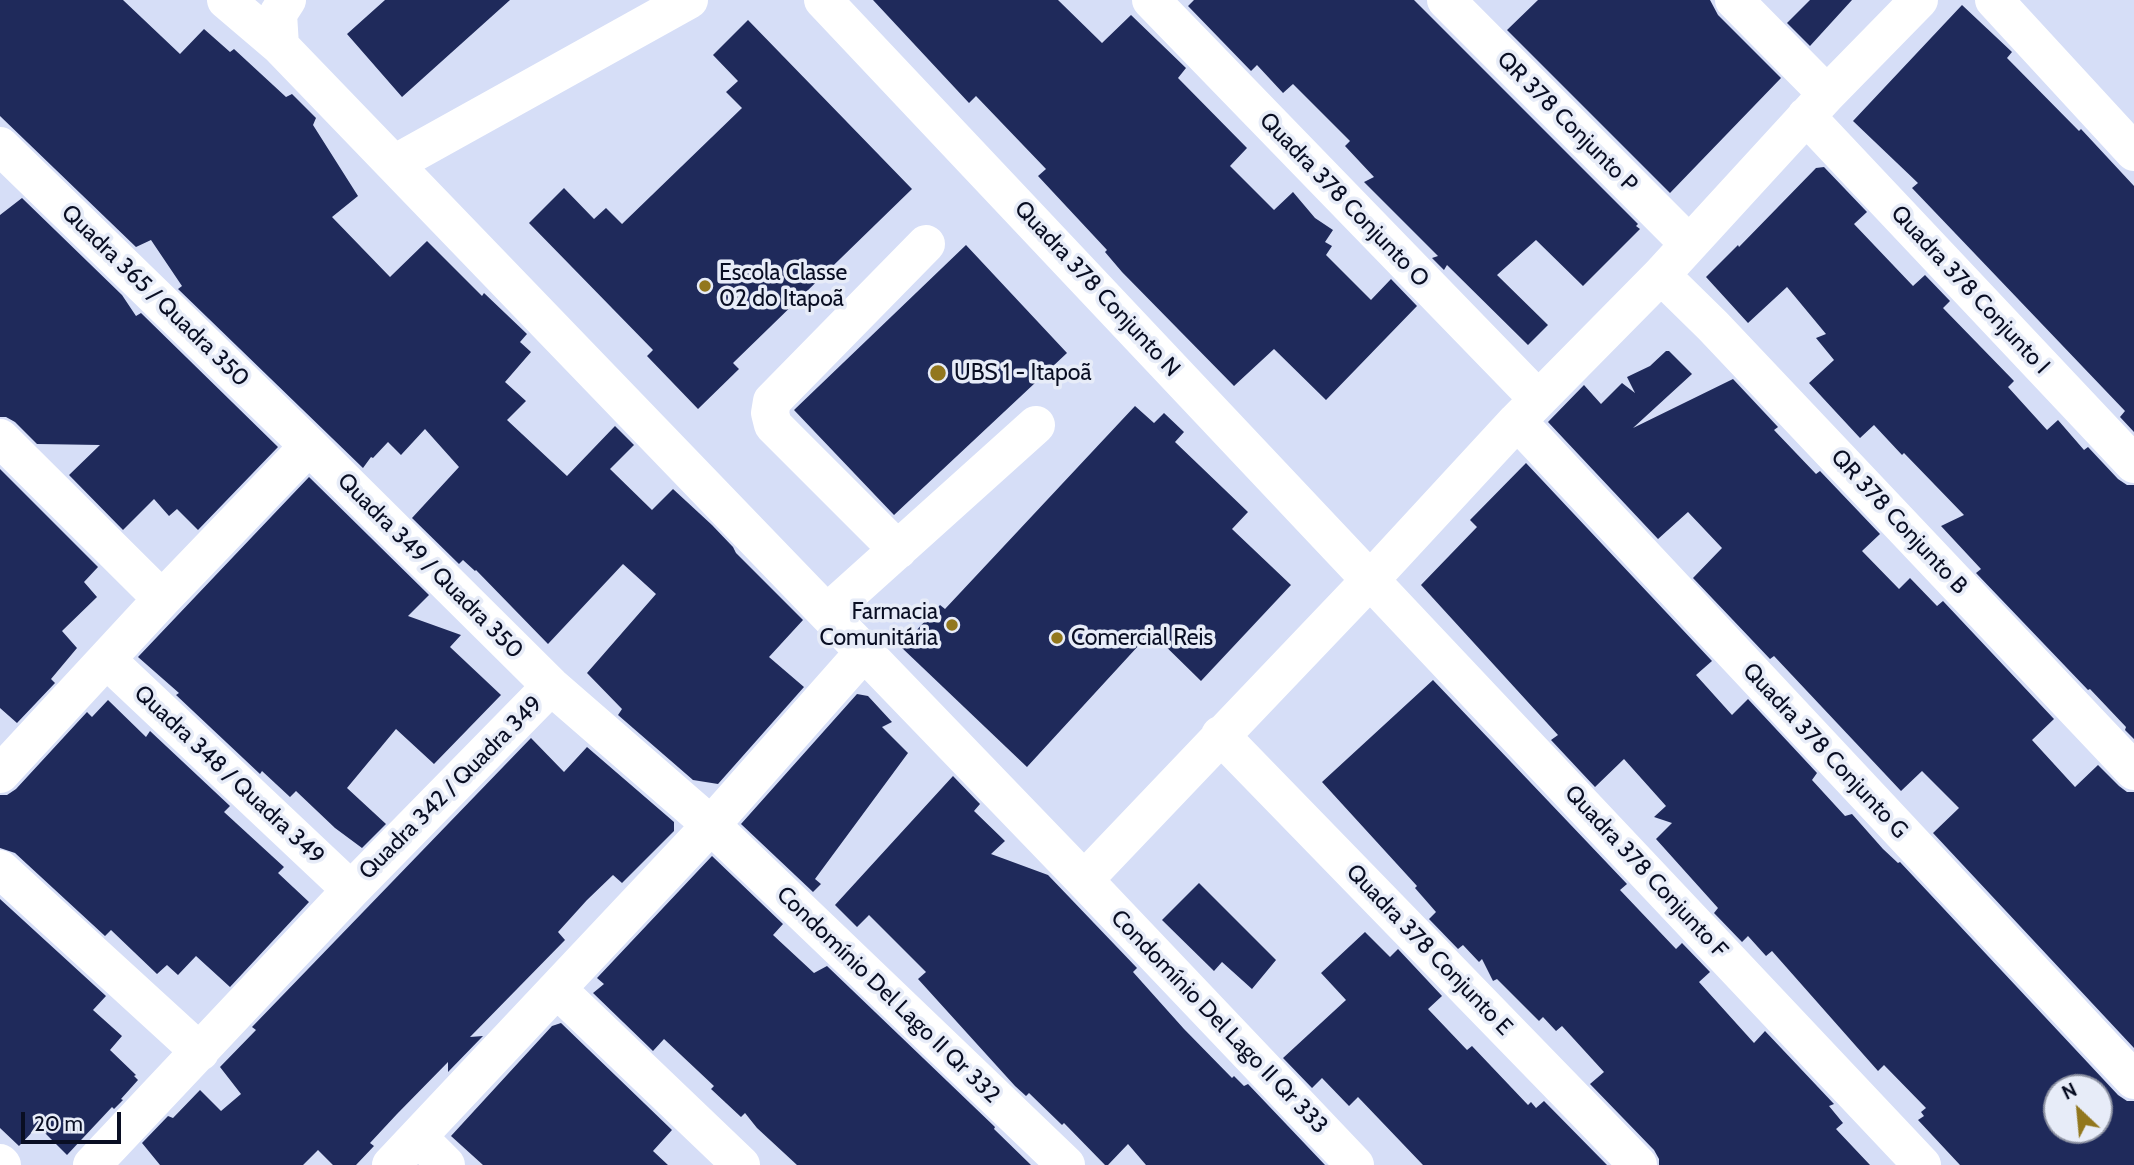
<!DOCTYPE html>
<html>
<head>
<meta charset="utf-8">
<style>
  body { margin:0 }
  #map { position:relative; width:2134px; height:1165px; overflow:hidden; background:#d6def7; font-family:Cabin,sans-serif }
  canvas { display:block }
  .north { position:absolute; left:2043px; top:1074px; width:70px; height:70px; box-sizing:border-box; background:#e7ecf8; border:2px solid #8e93a3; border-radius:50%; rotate:334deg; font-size:19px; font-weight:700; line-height:28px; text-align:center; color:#090e23 }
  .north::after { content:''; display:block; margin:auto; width:24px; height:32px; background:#92771d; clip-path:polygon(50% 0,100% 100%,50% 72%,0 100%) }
  .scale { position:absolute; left:21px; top:1112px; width:100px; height:32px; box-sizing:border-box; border:4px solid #090e23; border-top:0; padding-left:9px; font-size:21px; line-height:24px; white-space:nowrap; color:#090e23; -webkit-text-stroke:5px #e7ecf8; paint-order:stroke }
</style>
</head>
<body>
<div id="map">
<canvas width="2134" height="1165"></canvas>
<div class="north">N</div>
<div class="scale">20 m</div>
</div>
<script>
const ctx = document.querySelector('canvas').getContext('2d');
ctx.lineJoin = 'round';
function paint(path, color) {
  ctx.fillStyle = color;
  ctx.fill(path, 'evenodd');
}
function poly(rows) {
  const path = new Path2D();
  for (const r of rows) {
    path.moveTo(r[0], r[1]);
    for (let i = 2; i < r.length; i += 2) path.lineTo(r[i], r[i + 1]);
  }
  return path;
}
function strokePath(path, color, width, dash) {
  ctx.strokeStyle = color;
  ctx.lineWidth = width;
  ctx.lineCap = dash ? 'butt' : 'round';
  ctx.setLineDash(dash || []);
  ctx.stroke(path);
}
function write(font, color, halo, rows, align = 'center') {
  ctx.font = font + ' Cabin,sans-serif';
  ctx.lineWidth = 7;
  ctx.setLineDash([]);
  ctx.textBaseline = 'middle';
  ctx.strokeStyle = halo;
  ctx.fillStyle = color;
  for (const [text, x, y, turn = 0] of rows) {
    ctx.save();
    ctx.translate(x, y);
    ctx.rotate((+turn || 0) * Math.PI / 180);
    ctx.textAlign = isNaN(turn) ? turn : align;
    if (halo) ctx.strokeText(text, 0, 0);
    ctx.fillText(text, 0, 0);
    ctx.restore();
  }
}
paint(poly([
  [0,0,123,0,180,54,204,29,230,52,234,49,286,97,292,94,316,118,313,125,358,196,332,217,390,277,427,241,482,296,484,293,527,334,520,342,531,352,505,382,526,401,507,420,567,476,615,426,634,445,610,469,652,510,673,489,712,525,733,547,736,553,803,620,769,657,804,687,718,784,693,780,618,715,622,709,587,673,656,594,623,564,548,644,476,570,475,571,463,560,459,564,412,518,459,467,425,429,401,455,388,442,373,458,371,457,363,468,178,289,182,286,151,240,136,247,0,116],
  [385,0,510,0,402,97,347,34],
  [873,0,1058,0,1102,43,1131,15,1186,68,1178,78,1247,148,1230,166,1274,210,1293,192,1315,218,1333,230,1325,242,1332,246,1326,255,1371,300,1391,279,1417,306,1326,400,1274,349,1234,386,1122,272,1105,252,1107,250,1038,176,1046,169,976,96,969,103],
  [1194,0,1414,0,1638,224,1636,226,1640,229,1583,286,1536,240,1497,275,1548,325,1528,345,1447,265,1444,270,1432,258,1438,256,1364,182,1374,177,1345,146,1350,141,1293,84,1283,93,1257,65,1251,71,1188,6],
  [1538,0,1710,0,1718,15,1781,78,1670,193,1507,30],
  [1810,0,1852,0,1810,46,1787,23],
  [1962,5,2012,52,2007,58,2079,131,2081,129,2134,186,2134,432,2120,417,2125,411,1912,188,1918,183,1853,121],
  [748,20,912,189,733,363,739,369,698,409,647,356,653,350,529,223,564,188,594,219,606,208,622,224,742,108,726,92,738,81,713,55],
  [1824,167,1867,212,1854,224,1913,286,1925,275,1950,301,1943,308,2014,381,2008,387,2047,430,2058,420,2084,450,2088,447,2118,479,2127,485,2134,485,2134,739,2125,730,2126,727,2090,689,2088,690,1976,573,1981,569,1941,526,1964,515,1904,453,1902,455,1874,425,1860,438,1809,383,1834,360,1816,338,1826,334,1787,287,1748,323,1706,277,1738,245,1739,247,1816,168],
  [22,198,122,295,136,316,141,313,278,447,198,530,177,509,169,516,154,499,123,530,69,475,100,445,37,444,15,422,6,417,0,417,0,215],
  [966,245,1067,353,894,515,794,410],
  [1666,351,1669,351,1692,374,1633,428,1733,379,1778,427,1774,430,1816,474,1820,471,1880,534,1862,551,1899,589,1910,578,1937,606,1943,601,2054,719,2032,740,2075,787,2098,765,2119,786,2127,792,2134,792,2134,1048,1933,833,1959,808,1922,771,1901,791,1774,656,1770,659,1693,578,1722,548,1688,512,1658,539,1548,422,1584,385,1601,404,1622,383,1635,393,1627,377,1650,366],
  [1135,406,1154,423,1164,413,1184,432,1175,442,1248,512,1232,529,1291,585,1201,681,1151,632,1027,767,901,647,940,605,945,609],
  [1526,463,1712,661,1696,675,1732,715,1748,699,1817,773,1812,780,1845,816,1852,814,1883,849,1898,863,1900,862,2118,1095,2127,1101,2134,1101,2134,1165,1960,1165,1918,1120,1924,1116,1921,1112,1926,1108,1884,1065,1878,1071,1772,951,1766,956,1748,936,1742,942,1714,913,1718,908,1656,839,1672,823,1654,817,1666,806,1624,759,1595,787,1551,740,1558,735,1421,585,1477,527,1470,520],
  [2057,1088,2099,1088,2099,1130,2057,1130],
  [0,469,98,567,84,582,97,597,62,631,77,648,51,679,55,683,17,723,0,708],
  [309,477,429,595,408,616,461,635,450,647,501,695,434,764,396,729,347,788,386,824,362,848,335,828,296,791,290,797,262,771,260,774,176,695,179,693,138,657],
  [1433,680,1627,884,1620,890,1676,949,1682,943,1710,972,1699,982,1754,1043,1765,1031,1834,1104,1829,1106,1843,1123,1836,1129,1870,1165,1659,1165,1659,1159,1654,1150,1590,1084,1604,1072,1562,1026,1556,1031,1543,1017,1539,1021,1497,979,1493,981,1482,959,1479,962,1463,945,1458,949,1429,919,1436,912,1415,888,1417,886,1322,782],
  [857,694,868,696,892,722,882,727,908,753,815,879,821,884,813,892,741,824],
  [108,700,146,737,150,731,230,806,224,812,284,867,278,873,309,902,230,987,196,956,178,975,167,965,157,974,111,930,105,936,15,853,0,848,0,795,7,795,16,789,87,712,92,717],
  [531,738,564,772,587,747,674,822,674,831,622,883,613,875,587,900,558,932,565,940,470,1037,483,1036,448,1072,448,1062,397,1114,370,1143,374,1146,356,1165,333,1165,318,1150,303,1165,160,1165,142,1143,168,1116,173,1118,200,1090,221,1111,241,1094,220,1067,256,1030,252,1027],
  [953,776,980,804,974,811,1005,841,991,854,1048,875,1137,968,1133,972,1184,1029,1232,1078,1234,1076,1244,1086,1248,1084,1325,1165,1146,1165,1128,1144,1108,1165,1105,1165,1064,1123,1062,1125,1029,1093,1026,1096,1015,1086,918,979,926,972,869,915,857,927,835,905],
  [712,856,783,924,773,935,814,973,827,966,995,1127,994,1129,1031,1165,797,1165,757,1128,745,1113,741,1117,711,1089,714,1086,664,1039,653,1051,593,993,604,984,597,978],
  [1199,883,1276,960,1252,989,1222,962,1214,971,1162,920],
  [0,899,106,996,93,1010,122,1036,110,1050,136,1075,134,1076,138,1080,121,1099,123,1100,114,1109,112,1107,67,1155,38,1126,19,1146,0,1128],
  [1365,932,1390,957,1398,949,1442,996,1428,1009,1467,1050,1472,1046,1528,1105,1531,1102,1536,1108,1544,1101,1607,1165,1423,1165,1358,1097,1349,1106,1322,1078,1312,1088,1283,1058,1346,1000,1321,973],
  [561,1023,672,1130,653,1151,668,1165,483,1165,451,1136,552,1026]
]), '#1f2a5b');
strokePath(poly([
  [226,0,280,46,1084,880,1355,1165],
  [823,0,1922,1165],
  [1151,0,1538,399],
  [1446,0,1689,244],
  [1734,0,1827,94],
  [1994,0,2134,152],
  [280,46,278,14,287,0],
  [1806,116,2134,464],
  [0,146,309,446,551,686,711,825,1066,1165],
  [394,164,689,0],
  [1661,275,1713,326,2134,771],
  [1517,421,2134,1080],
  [0,438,162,599],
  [898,550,773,425,770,413,772,401,926,244],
  [827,613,1036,425],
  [107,660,351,890],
  [1220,735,1638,1165],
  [0,774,162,599,309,446],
  [0,869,200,1052],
  [1084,880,1371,579,1517,421,1661,275,1827,94,1919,0],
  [557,989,741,1165],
  [418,1137,446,1165],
  [0,1163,2,1165],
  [92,1165,351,890,551,686],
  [391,1165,711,825,864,652]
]), '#fff', 38);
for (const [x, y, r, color] of [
  [705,286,7,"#92771d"],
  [938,373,9,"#92771d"],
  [952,625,7,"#92771d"],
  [1057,638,7,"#92771d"]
]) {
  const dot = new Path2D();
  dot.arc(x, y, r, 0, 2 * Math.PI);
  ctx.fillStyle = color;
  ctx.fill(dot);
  strokePath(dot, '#e7ecf8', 2.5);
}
write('23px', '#090e23', '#e7ecf8', [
  ["QR 378 Conjunto P",1567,122,45],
  ["Quadra 378 Conjunto O",1344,200,46],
  ["Quadra 378 Conjunto N",1097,289,47],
  ["Quadra 378 Conjunto I",1970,290,47],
  ["Quadra 365 / Quadra 350",155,296,44],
  ["QR 378 Conjunto B",1899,522,47],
  ["Quadra 349 / Quadra 350",430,566,45],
  ["Quadra 378 Conjunto G",1825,751,47],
  ["Quadra 348 / Quadra 349",229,775,43],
  ["Quadra 342 / Quadra 349",451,788,-45],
  ["Quadra 378 Conjunto F",1646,872,47],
  ["Quadra 378 Conjunto E",1429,950,46],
  ["Condomínio Del Lago II Qr 332",888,995,44],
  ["Condomínio Del Lago II Qr 333",1219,1022,46]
]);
write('23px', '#090e23', '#e7ecf8', [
  ["Escola Classe",719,273],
  ["02 do Itapoã",719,299],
  ["UBS 1 - Itapoã",954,373],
  ["Farmacia",938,612,"right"],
  ["Comunitária",938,638,"right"],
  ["Comercial Reis",1071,638]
], 'left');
</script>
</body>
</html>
